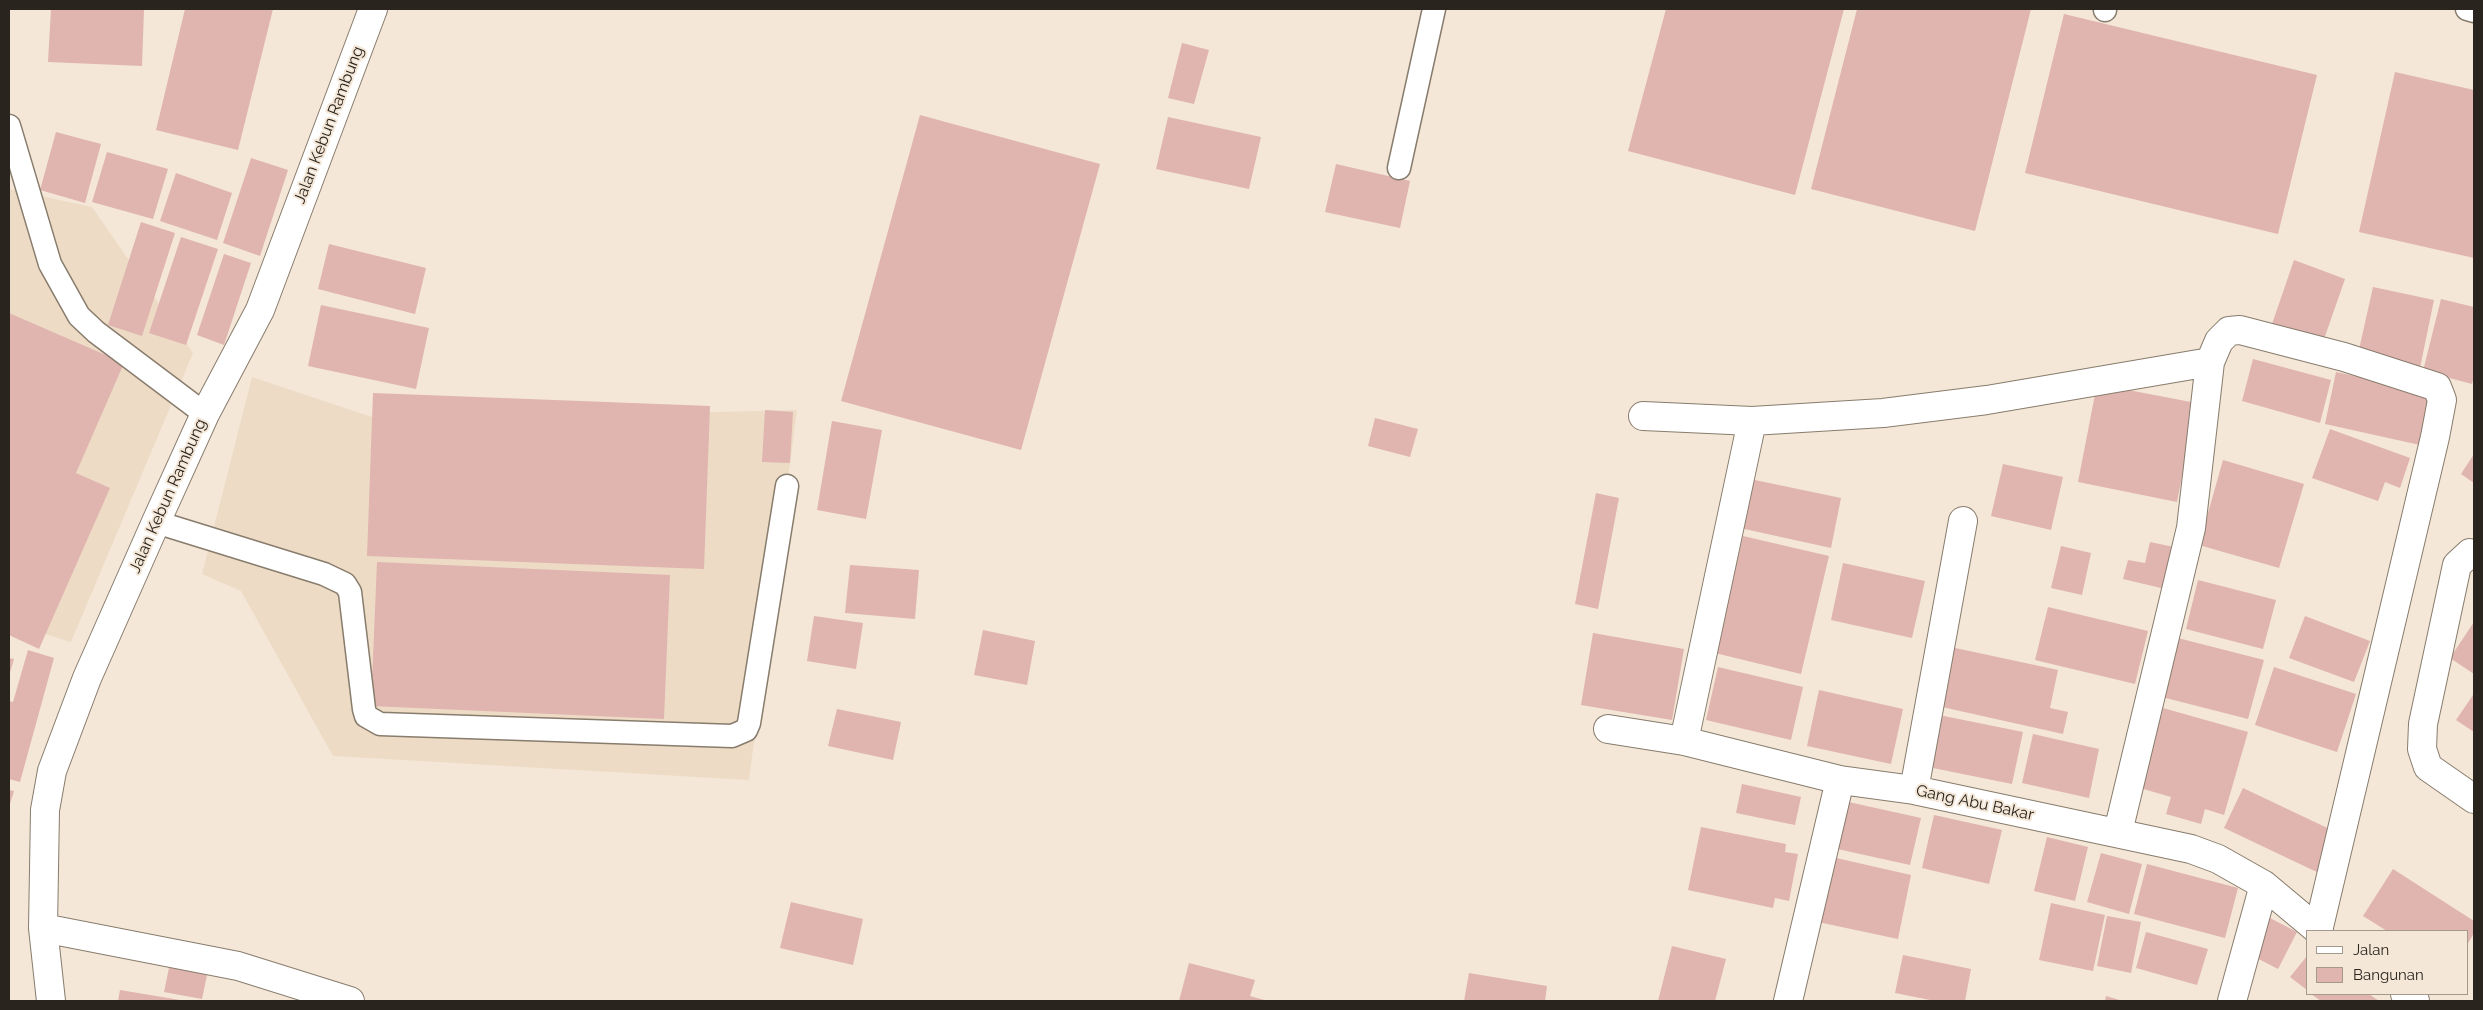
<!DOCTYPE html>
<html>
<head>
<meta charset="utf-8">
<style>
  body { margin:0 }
  #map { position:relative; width:2483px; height:1010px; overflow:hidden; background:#f4e7d7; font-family:Raleway,sans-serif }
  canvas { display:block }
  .frame { position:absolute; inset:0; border:10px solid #29241e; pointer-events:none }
  .legend { position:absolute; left:2306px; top:930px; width:162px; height:65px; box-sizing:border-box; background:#f4e7d7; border:1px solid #a3998d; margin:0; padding:6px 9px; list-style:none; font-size:15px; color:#29241e }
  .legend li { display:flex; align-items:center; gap:10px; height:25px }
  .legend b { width:25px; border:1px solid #a3998d }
</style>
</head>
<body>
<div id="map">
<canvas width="2483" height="1010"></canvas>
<div class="frame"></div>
<ul class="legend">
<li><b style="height:6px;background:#fff"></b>Jalan</li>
<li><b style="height:14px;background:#e0b4af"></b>Bangunan</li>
</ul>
</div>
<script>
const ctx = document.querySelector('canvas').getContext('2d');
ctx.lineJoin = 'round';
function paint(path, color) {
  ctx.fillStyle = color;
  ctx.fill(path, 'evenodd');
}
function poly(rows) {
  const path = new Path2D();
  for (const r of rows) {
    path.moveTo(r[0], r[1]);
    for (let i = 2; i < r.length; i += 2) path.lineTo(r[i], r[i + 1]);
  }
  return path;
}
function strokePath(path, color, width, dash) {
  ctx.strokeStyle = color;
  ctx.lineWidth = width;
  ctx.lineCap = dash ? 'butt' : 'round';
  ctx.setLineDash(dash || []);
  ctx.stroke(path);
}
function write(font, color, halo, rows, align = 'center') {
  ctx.font = font + ' Raleway,sans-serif';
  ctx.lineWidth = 4;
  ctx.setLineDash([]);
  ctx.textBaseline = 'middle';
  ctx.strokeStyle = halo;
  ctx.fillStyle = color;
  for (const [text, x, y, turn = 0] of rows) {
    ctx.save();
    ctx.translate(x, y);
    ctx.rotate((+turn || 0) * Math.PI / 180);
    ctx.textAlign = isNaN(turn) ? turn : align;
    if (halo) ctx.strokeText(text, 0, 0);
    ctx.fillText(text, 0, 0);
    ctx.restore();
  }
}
paint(poly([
  [9,189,92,207,193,353,71,642,9,623],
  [252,377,381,420,797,410,749,780,333,756,241,591,202,574]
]), '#eddbc5');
paint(poly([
  [51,9,144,10,142,66,48,62],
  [185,9,273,9,238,150,156,130],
  [1666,9,1844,9,1795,195,1628,151],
  [1857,9,2031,9,1975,231,1811,189],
  [2064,14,2317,75,2278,234,2025,173],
  [1182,43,1209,50,1194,104,1168,98],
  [2395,72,2474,90,2474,258,2359,232],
  [920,115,1100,164,1021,450,841,401],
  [1168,117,1261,137,1249,189,1156,169],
  [56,132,101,144,85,203,40,190],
  [107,152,168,169,153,219,92,202],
  [251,158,288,170,260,256,223,243],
  [1336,164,1410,181,1400,228,1325,212],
  [176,173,232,193,217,240,160,221],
  [141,222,175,233,142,336,108,325],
  [181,237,218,249,186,345,149,333],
  [329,244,426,268,415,314,318,289],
  [224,254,251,263,224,345,197,335],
  [2294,260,2345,279,2323,342,2272,324],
  [2373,287,2434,300,2420,368,2358,354],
  [2441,299,2474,307,2474,376,2472,384,2423,371],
  [321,305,429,328,416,389,308,366],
  [9,313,124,363,76,473,110,488,39,649,9,635],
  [2253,359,2331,380,2320,423,2242,401],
  [2336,372,2431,392,2420,445,2325,424],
  [2097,384,2196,403,2177,502,2078,482],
  [373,393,710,406,704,569,367,556],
  [765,410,793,412,790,463,762,462],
  [1375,418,1418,429,1410,457,1368,446],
  [832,421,882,430,866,519,817,510],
  [2330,429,2410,458,2400,488,2385,482,2378,501,2312,478],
  [2474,454,2474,483,2461,474],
  [2223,460,2304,484,2279,568,2199,545],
  [2003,464,2063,477,2051,530,1991,516],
  [1750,479,1841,498,1831,548,1740,528],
  [1596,493,1619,498,1598,609,1575,604],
  [1743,536,1829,556,1801,674,1715,653],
  [2150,542,2174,547,2165,589,2123,579,2128,560,2145,563],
  [2061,546,2091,553,2082,595,2051,588],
  [377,562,670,575,664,719,371,706],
  [1843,563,1925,581,1912,638,1831,620],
  [850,565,919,570,915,619,845,613],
  [2198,580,2276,600,2263,649,2186,629],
  [2048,607,2148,631,2135,684,2035,660],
  [814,616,863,623,856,669,807,661],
  [2305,616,2370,641,2354,682,2289,658],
  [2474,622,2474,674,2450,658],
  [983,630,1035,641,1027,685,974,675],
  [1593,633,1684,649,1672,720,1581,705],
  [2174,637,2264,660,2248,719,2158,696],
  [1946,646,2058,670,2050,708,2068,712,2063,734,1933,705],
  [28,650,54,658,20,782,9,779,9,701,13,702],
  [9,658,14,659,9,676],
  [1718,667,1803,687,1791,740,1706,720],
  [2274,667,2356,694,2337,752,2255,725],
  [1819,690,1903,709,1891,764,1807,746],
  [2473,695,2474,696,2474,732,2456,720],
  [2163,708,2248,732,2224,815,2205,809,2201,824,2166,814,2171,797,2140,788],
  [837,709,901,722,893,760,828,746],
  [1934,714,2023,732,2012,784,1923,766],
  [2033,734,2099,749,2089,798,2022,783],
  [1742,784,1801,797,1795,825,1736,813],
  [2243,788,2340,834,2321,874,2224,828],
  [9,790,14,791,9,807],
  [1844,801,1921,818,1910,865,1833,848],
  [1934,815,2002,830,1989,884,1922,868],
  [1701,827,1786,844,1785,852,1798,854,1789,901,1775,898,1773,908,1688,890],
  [2047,837,2088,847,2075,901,2034,891],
  [2101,853,2142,864,2129,914,2087,902],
  [1832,857,1911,875,1898,939,1818,922],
  [2147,864,2238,888,2225,938,2134,914],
  [2393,869,2474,921,2474,933,2467,945,2467,931,2387,931,2363,916],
  [791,902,863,919,853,965,780,948],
  [2051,903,2105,915,2093,971,2039,960],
  [2107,916,2141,922,2131,973,2097,966],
  [2270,918,2297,932,2278,969,2251,955],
  [2146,932,2208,949,2197,985,2136,968],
  [1672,946,1726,959,1715,1001,1658,1001],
  [1903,955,1971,969,1965,1001,1935,1001,1895,993],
  [2307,956,2307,990,2290,977],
  [170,963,208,970,202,999,164,992],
  [1189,963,1255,980,1250,996,1268,1001,1179,1001],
  [1469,973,1547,986,1545,1001,1464,1001],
  [120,990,180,1000,180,1001,118,1001],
  [2311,994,2369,994,2379,1001,2321,1001],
  [2106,996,2123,1001,2105,1001]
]), '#e0b4af');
const lane = poly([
  [2467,9,2474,11],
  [2105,10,2105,9],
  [9,126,50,264,79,316,96,332,205,414],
  [1399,168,1434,9],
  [156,522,324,574,345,584,350,592,364,709,366,716,380,724,732,736,746,730,749,723,787,486]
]);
const street = poly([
  [1643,416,1752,421,1883,413,1987,400,2210,362,2219,341,2229,331,2240,330,2344,357,2437,387,2442,400,2435,437,2318,931],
  [2474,554,2470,553,2457,565,2423,724,2422,749,2428,767,2474,799],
  [1608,729,1684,741,1840,780,1914,790,2191,849,2218,859,2264,885,2319,931],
  [1684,741,1752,421],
  [1914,790,1963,521],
  [2118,832,2191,528,2210,362],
  [43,928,238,966,350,1001],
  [2405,994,2415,1001],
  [51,1001,43,928,45,810,52,771,87,678,156,522,205,414,260,310,373,9],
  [1788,1001,1840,780],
  [2232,1001,2264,885]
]);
strokePath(lane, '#887c6d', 25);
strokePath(street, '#887c6d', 30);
strokePath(lane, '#fff', 22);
strokePath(street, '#fff', 28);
write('16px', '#29241e', '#f4e7d7', [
  ["Jalan Kebun Rambung",329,125,-69],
  ["Jalan Kebun Rambung",168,496,-66],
  ["Gang Abu Bakar",1975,803,12]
]);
</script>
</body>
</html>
